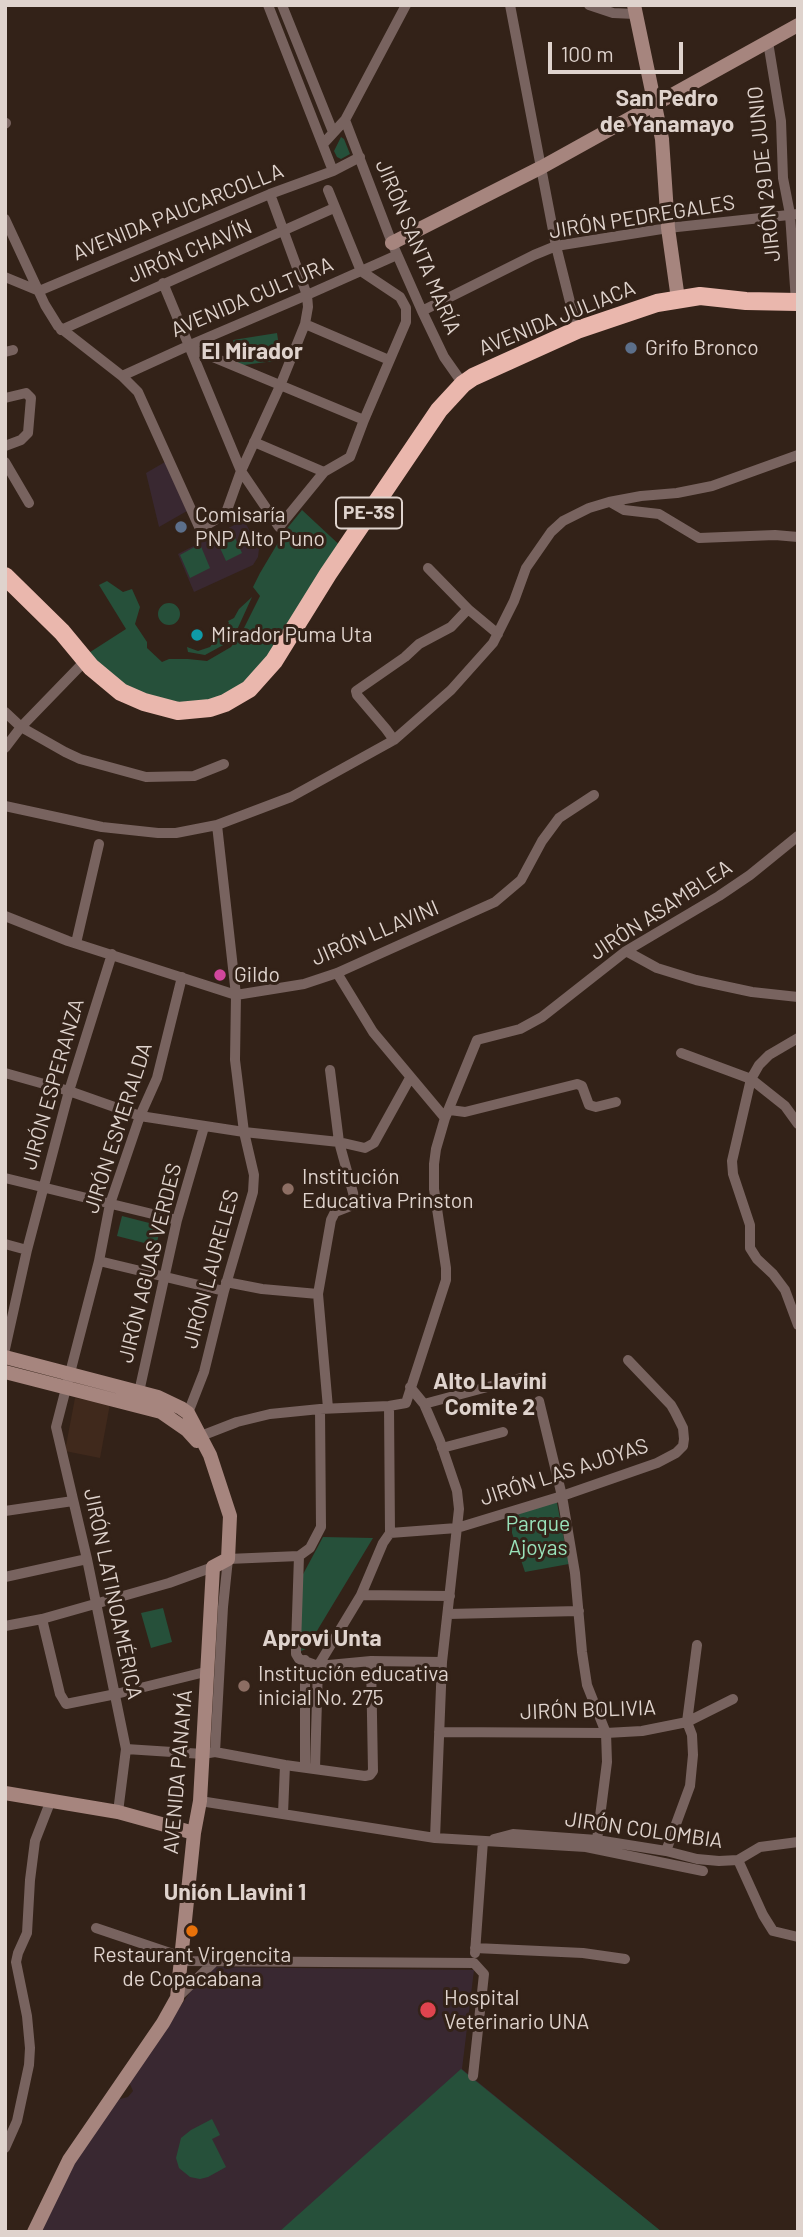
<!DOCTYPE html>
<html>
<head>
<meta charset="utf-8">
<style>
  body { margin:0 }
  #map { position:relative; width:803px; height:2237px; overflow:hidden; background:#332218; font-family:Barlow,sans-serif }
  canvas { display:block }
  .frame { position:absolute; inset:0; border:7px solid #dfd3cd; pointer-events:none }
  .scale { position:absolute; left:548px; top:42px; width:135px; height:32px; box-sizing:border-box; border:4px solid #dfd3cd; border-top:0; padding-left:9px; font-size:21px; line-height:24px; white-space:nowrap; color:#dfd3cd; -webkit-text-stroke:5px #332218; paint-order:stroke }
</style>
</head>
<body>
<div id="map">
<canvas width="803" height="2237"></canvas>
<div class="frame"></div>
<div class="scale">100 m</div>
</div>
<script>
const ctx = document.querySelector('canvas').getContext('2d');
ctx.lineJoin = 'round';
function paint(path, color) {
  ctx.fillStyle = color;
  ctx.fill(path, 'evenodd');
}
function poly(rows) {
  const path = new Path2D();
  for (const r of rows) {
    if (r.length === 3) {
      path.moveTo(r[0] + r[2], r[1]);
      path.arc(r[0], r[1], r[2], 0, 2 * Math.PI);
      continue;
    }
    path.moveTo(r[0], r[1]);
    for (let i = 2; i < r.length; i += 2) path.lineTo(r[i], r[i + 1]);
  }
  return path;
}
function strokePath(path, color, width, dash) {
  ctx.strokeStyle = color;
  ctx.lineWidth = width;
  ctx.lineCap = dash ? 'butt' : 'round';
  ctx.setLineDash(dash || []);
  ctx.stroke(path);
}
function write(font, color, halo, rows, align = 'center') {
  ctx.font = font + ' Barlow,sans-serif';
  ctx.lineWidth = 6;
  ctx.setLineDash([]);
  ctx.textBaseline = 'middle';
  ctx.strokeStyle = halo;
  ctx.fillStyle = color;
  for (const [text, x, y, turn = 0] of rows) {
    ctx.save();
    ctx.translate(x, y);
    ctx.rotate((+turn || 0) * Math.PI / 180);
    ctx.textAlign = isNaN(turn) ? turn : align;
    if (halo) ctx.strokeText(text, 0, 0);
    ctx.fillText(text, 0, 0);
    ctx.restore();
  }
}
paint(poly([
  [75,1398,110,1404,100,1458,65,1451]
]), '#40291c');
paint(poly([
  [165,462,187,511,159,527,146,473],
  [244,520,259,549,258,557,253,565,194,592,178,554],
  [207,1967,474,1970,462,2069,662,2232,38,2232,73,2161,116,2100,128,2097,133,2091,129,2082]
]), '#392831');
paint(poly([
  [341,137,344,139,350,154,341,159,337,157,334,151],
  [277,333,281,360,237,366,233,340],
  [302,510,345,550,261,670,235,692,193,705,139,697,84,656,126,629,99,585,107,581,123,592,132,589,140,607,135,624,147,642,147,648,162,662,169,659,188,659,207,661,231,647,241,634,260,596,253,587,260,573,285,531],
  [231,529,242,553,226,561,215,537],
  [200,544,210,568,190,578,180,555],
  [252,597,236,632,227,643,205,655,188,652,187,647,198,651,210,647,218,636,217,634,222,628,224,629,229,623,228,621,234,618,239,609],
  [169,614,11],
  [122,1216,161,1226,156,1246,117,1236],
  [556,1498,569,1564,525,1572,506,1515],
  [323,1537,373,1538,306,1649,301,1651,298,1648,301,1578],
  [163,1608,172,1642,151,1648,141,1613],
  [461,2069,662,2232,279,2232],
  [212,2119,220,2135,212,2139,226,2167,208,2177,200,2179,190,2177,179,2168,176,2158,181,2138,191,2130]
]), '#26503a');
strokePath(poly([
  [268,5,333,171],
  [282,5,333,132],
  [510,5,556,246,577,330],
  [589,5,613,13,635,14],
  [768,42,781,121,783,178,790,214,796,302],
  [345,120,392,243,422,311,444,357,463,384],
  [5,124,6,123],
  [323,144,345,120,406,5],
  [5,219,45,305,58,326,122,376,138,392,200,529,225,514,227,510,241,471,280,386,305,324,308,307,307,295,270,194],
  [5,277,39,291,270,194,333,171,360,157],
  [163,283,241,471,279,527,324,472,350,457,364,420,406,322,406,308,400,297,361,271,328,190],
  [422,311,534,255,556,246,668,228,798,214],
  [305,324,389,360],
  [61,330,334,208],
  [191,348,364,420],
  [5,352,13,350],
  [122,376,190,345,307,295,397,255],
  [5,398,26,393,31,398,28,433,21,440,5,446],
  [254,442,324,472],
  [5,462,29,503],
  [610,502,624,510,659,514,699,538,775,535,798,537],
  [428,568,468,609,498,634],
  [5,712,21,727,65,752,80,759,146,777,194,776,224,764],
  [394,740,386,729,357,695,356,691,405,657,419,644,451,627,468,609],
  [5,748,21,727,85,661],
  [5,806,102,827,158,833,176,833,217,825,291,797,394,740,451,690,493,643,514,601,526,568,551,532,563,521,589,508,609,502,641,496,677,493,712,486,798,455],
  [5,916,68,941,236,995,304,984,337,973,495,902,521,880,542,841,559,818,594,795],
  [76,943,99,844],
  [626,951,657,968,696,980,752,992,798,997],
  [337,973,373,1032,445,1118],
  [798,1038,769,1055,759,1065,751,1079,732,1161,733,1174,750,1225,750,1248,757,1259,773,1274,785,1290,798,1325],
  [681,1053,751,1079,785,1106,798,1124],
  [5,1073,69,1091,140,1116,244,1132,339,1142,365,1148,374,1143,410,1078],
  [450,1110,465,1112,577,1084,582,1086,589,1105,596,1107,616,1102],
  [5,1178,177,1220],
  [5,1244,27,1250],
  [99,1261,224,1291],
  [226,1282,262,1289,318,1294],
  [5,1349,27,1250,69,1091,112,954],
  [410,1387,424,1404,440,1441,457,1491,459,1509,442,1662,435,1838],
  [135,1397,139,1392,177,1220,204,1127],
  [539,1401,562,1496,575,1573,582,1652,587,1685,606,1733,607,1762,597,1840],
  [424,1404,521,1378],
  [328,1408,318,1294,331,1220,335,1212,353,1205,355,1200,339,1142,330,1070],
  [188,1413,204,1372,224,1291,253,1192,254,1175,244,1132,235,1060,236,995,217,825],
  [201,1436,237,1422,270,1414,320,1409,389,1406,406,1403,446,1280,446,1268,434,1189,434,1164,436,1149,445,1118,477,1040,520,1029,542,1017,626,951,719,896,750,875,798,836],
  [442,1448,503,1432],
  [5,1511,73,1501],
  [390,1533,457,1528,562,1496,657,1463,676,1453,683,1446,684,1439,683,1428,675,1412,671,1405,628,1360],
  [299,1556,296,1645,296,1654,299,1659,318,1666,371,1661,442,1662],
  [5,1577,87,1559],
  [361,1595,450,1596],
  [448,1614,579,1611],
  [42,1619,60,1694,66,1704,116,1694,209,1671],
  [5,1626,42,1619,169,1583,213,1567],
  [305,1660,305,1766],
  [439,1732,606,1733,642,1731,687,1722,733,1699],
  [126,1749,203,1754,215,1752,285,1765,365,1776,370,1775,373,1771,371,1661],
  [215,1752,223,1607,228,1559,299,1556,310,1548,321,1527,320,1409],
  [315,1768,318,1666,361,1595,383,1543,390,1533,389,1406],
  [200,1801,435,1838,586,1847,703,1871],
  [118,1812,126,1749,87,1559,56,1427,99,1261,110,1204,140,1116,157,1078,182,977],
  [283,1814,285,1765],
  [494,1839,513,1834,597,1840,666,1851,697,1859,719,1861,738,1860,760,1847,798,1842],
  [666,1851,690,1786,693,1755,692,1735,687,1722,697,1645],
  [738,1860,763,1915,773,1931,798,1937],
  [96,1928,182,1957],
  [475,1948,583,1953,625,1959],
  [475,1953,483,1841],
  [182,1961,474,1963],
  [177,1998,214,1962],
  [473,2076,484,1974,474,1963],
  [5,2148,17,2121,29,2065,30,2048,27,2016,16,1962,18,1953,27,1933,30,1880,35,1841,51,1800]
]), '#78635f', 10);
strokePath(poly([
  [634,5,662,139,668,228,678,299],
  [392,243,542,167,798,25],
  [5,1357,158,1397,181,1408,188,1413,210,1455,230,1516,228,1559,213,1567,200,1801,194,1833,177,1998,163,2023,69,2160,34,2232],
  [5,1372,161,1412,187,1430,197,1441],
  [5,1793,118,1812,194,1833]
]), '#a6857e', 14);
strokePath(poly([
  [5,576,62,632,91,667,121,692,144,702,178,711,210,708,225,703,249,689,274,661,328,574,439,410,463,384,473,377,577,330,657,303,700,296,746,301,798,302]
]), '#eab7ad', 18);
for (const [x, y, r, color] of [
  [631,348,7,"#5c6f8a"],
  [181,527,7,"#5c6f8a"],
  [197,635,7,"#0f9aa8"],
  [220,975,7,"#d1479c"],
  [288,1189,7,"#8d6e63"],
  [244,1686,7,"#8d6e63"],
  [192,1931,7,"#e8710a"],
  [428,2010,9,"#e0444e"]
]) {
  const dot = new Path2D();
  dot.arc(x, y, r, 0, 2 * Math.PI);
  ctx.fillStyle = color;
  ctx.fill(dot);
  strokePath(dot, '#332218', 2.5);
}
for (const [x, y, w] of [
  [369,513,66]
]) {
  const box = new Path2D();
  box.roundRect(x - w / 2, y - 15.5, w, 31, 5);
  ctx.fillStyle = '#332218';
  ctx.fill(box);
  strokePath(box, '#dfd3cd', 2);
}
write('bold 19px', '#dfd3cd', null, [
  ["PE-3S",369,513]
]);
write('21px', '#dfd3cd', '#332218', [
  ["JIRÓN 29 DE JUNIO",764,174,-96],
  ["AVENIDA PAUCARCOLLA",178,212,-22],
  ["JIRÓN PEDREGALES",642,217,-9],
  ["JIRÓN SANTA MARÍA",418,247,67],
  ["JIRÓN CHAVÍN",190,251,-23],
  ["AVENIDA CULTURA",252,297,-23],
  ["AVENIDA JULIACA",557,318,-22],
  ["JIRÓN ASAMBLEA",661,910,-33],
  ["JIRÓN LLAVINI",375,933,-23],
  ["JIRÓN ESPERANZA",53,1084,-74],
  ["JIRÓN ESMERALDA",118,1128,-72],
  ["JIRÓN AGUAS VERDES",150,1263,-76],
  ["JIRÓN LAURELES",211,1269,-75],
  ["JIRÓN LAS AJOYAS",564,1472,-18],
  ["JIRÓN LATINOAMÉRICA",113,1594,78],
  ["JIRÓN BOLIVIA",588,1710,-2],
  ["AVENIDA PANAMÁ",178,1772,-85],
  ["JIRÓN COLOMBIA",644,1830,8]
]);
write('21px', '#dfd3cd', '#332218', [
  ["Grifo Bronco",645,348],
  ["Comisaría",195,515],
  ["PNP Alto Puno",195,539],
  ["Mirador Puma Uta",211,635],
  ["Gildo",234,975],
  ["Institución",302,1177],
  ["Educativa Prinston",302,1201],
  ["Institución educativa",258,1674],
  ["inicial No. 275",258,1698],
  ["Restaurant Virgencita",192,1955,"center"],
  ["de Copacabana",192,1979,"center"],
  ["Hospital",444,1998],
  ["Veterinario UNA",444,2022]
], 'left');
write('21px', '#99e2ba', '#332218', [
  ["Parque",538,1524],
  ["Ajoyas",538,1548]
]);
write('bold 23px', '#dfd3cd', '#332218', [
  ["San Pedro",667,98],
  ["de Yanamayo",667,124],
  ["El Mirador",252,351],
  ["Alto Llavini",490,1381],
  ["Comite 2",490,1407],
  ["Aprovi Unta",322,1638],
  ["Unión Llavini 1",235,1892]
]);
</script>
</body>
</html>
